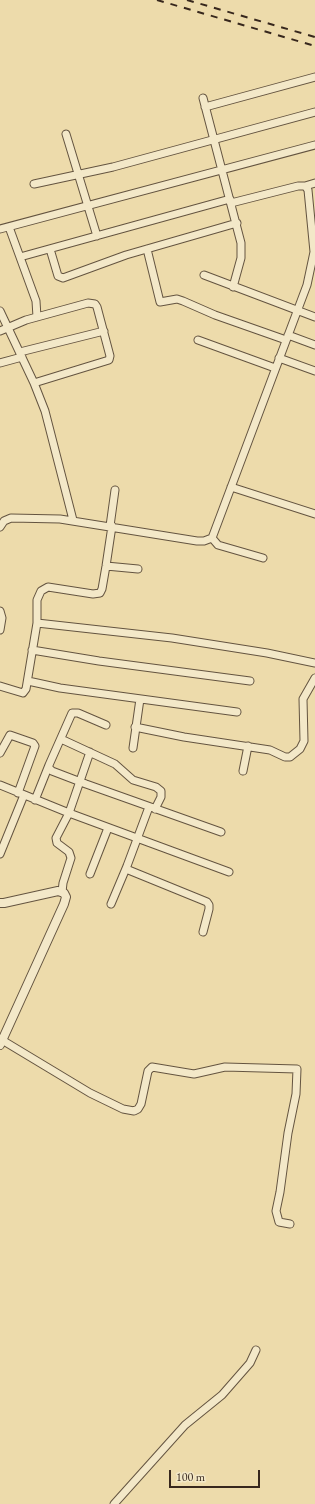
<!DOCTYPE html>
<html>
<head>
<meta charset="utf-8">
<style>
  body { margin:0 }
  #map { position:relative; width:315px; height:1504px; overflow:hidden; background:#eddbab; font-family:"EB Garamond",serif }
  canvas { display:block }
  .scale { position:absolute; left:169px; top:1470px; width:91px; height:18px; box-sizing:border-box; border:2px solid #37271d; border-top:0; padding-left:5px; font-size:12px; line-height:14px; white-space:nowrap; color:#37271d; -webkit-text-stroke:3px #f3e8c8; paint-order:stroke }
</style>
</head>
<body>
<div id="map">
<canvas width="315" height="1504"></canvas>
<div class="scale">100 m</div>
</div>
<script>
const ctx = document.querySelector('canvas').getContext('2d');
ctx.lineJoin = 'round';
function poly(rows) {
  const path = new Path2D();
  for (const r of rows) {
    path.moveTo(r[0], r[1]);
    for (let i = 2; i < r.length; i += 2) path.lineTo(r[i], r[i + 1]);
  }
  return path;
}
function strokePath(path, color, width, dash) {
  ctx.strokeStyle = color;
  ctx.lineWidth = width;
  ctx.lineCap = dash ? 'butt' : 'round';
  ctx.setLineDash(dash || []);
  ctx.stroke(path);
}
const minor = poly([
  [203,98,241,243,241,258,233,287],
  [205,107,315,77],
  [66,134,97,236],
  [34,184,113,167,315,112],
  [305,186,315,183],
  [9,227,36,301,37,317],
  [0,229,315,145],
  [50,249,58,276,63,278,126,255,237,223],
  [147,249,160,302,177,299,183,301,215,315,286,340],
  [20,257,230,199],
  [204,275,315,317],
  [0,311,34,383,45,411,73,520],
  [0,331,26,320,88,303,95,304,97,307,110,356,109,360,34,383],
  [288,335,315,345],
  [198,340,275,368],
  [20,352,104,331],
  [279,358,315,371],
  [0,363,22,357],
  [231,487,315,514],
  [110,526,115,490],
  [0,527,4,521,11,518,60,519,197,541,204,541,212,538,307,285,314,252,308,190,305,186,298,186,231,203],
  [212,538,218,545,263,558],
  [106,566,138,569],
  [0,611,2,618,0,630],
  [37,623,172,638,267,653,315,663],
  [32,650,99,661,250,681],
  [28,681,60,688,237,712],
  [0,686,23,693,26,689,37,623,37,600,41,591,48,587,93,594,100,593,102,589,106,566,112,526],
  [135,727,184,737,270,750,285,757,290,757,300,749,304,741,303,699,315,678],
  [61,739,115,764,133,780,156,787,161,791,161,797,155,809],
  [133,748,140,699],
  [0,753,10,735,33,743,35,746,18,793],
  [49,768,52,771,86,784,221,832],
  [243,771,248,746],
  [0,785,69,813,229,872],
  [35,800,49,765,72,713,78,713,106,725],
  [0,854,24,795],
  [126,869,207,902,209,905,209,909,203,932],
  [90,874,108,828],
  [62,892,63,883,71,858,69,852,57,843,56,838,69,813,90,752],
  [111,904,127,866,149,807],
  [2,1040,90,1093,123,1109,134,1111,138,1109,141,1104,148,1071,152,1067,194,1074,225,1067,297,1069,296,1094,288,1133,280,1192,276,1211,279,1222,290,1224],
  [114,1504,185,1425,222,1395,250,1363,256,1350]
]);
const tertiary = poly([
  [0,903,4,903,58,891,64,893,66,897,64,904,0,1045]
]);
strokePath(minor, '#645440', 9);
strokePath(tertiary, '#645440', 10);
strokePath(minor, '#f3e8c8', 7);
strokePath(tertiary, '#f3e8c8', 8);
strokePath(poly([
  [157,0,315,46],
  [187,0,315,37]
]), '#37271d', 2, [7, 7]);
</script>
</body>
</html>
